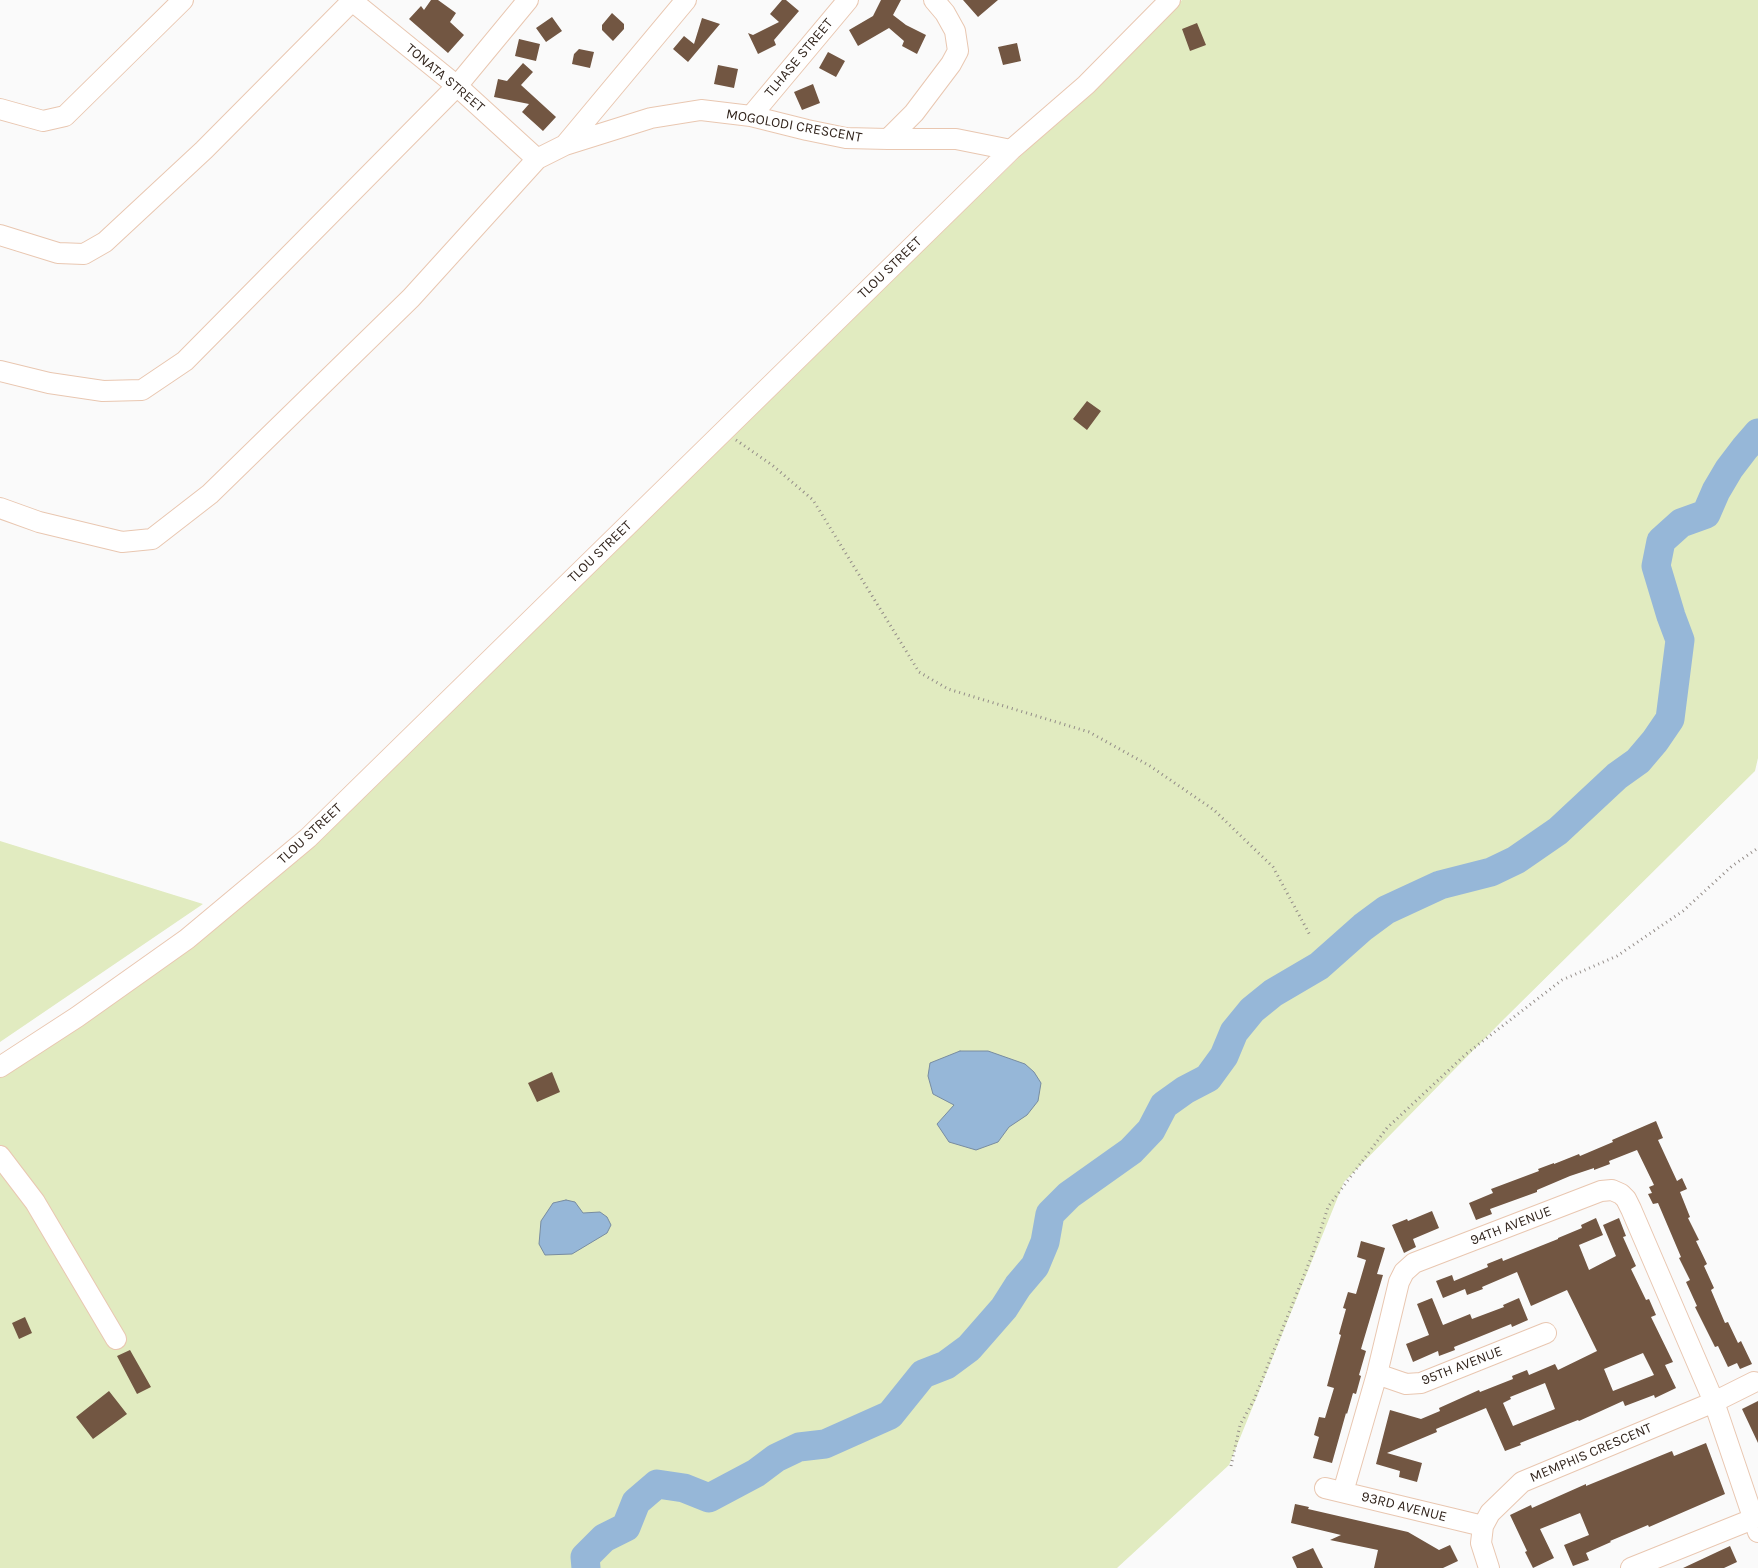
<!DOCTYPE html>
<html>
<head>
<meta charset="utf-8">
<style>
  body { margin:0 }
  canvas { display:block; background:#fafafa }
</style>
</head>
<body>
<canvas width="1758" height="1568"></canvas>
<script>
const ctx = document.querySelector('canvas').getContext('2d');
ctx.lineJoin = 'round';
function paint(path, color) {
  ctx.fillStyle = color;
  ctx.fill(path, 'evenodd');
}
function poly(rows) {
  const path = new Path2D();
  for (const r of rows) {
    path.moveTo(r[0], r[1]);
    for (let i = 2; i < r.length; i += 2) path.lineTo(r[i], r[i + 1]);
  }
  return path;
}
function strokePath(path, color, width, dash) {
  ctx.strokeStyle = color;
  ctx.lineWidth = width;
  ctx.lineCap = dash ? 'butt' : 'round';
  ctx.setLineDash(dash || []);
  ctx.stroke(path);
}
function write(font, color, halo, rows, align = 'center') {
  ctx.font = font + ' Karla,sans-serif';
  ctx.lineWidth = 5;
  ctx.setLineDash([]);
  ctx.textBaseline = 'middle';
  ctx.strokeStyle = halo;
  ctx.fillStyle = color;
  for (const [text, x, y, turn = 0] of rows) {
    ctx.save();
    ctx.translate(x, y);
    ctx.rotate((+turn || 0) * Math.PI / 180);
    ctx.textAlign = isNaN(turn) ? turn : align;
    if (halo) ctx.strokeText(text, 0, 0);
    ctx.fillText(text, 0, 0);
    ctx.restore();
  }
}
paint(poly([
  [1182,0,1758,0,1758,758,1755,771,1502,1021,1344,1182,1229,1465,1117,1568,0,1568,0,1071,199,937,710,456],
  [0,841,203,904,0,1042]
]), '#e1ebc0');
const water = poly([
  [960,1051,988,1051,1025,1064,1034,1072,1041,1083,1038,1101,1027,1115,1009,1127,998,1142,976,1150,949,1142,937,1124,954,1105,933,1094,928,1076,930,1063,960,1051],
  [566,1200,575,1202,583,1213,600,1212,607,1217,611,1225,607,1233,572,1254,545,1255,539,1244,541,1221,553,1203,566,1200]
]);
paint(water, '#96b7d8');
strokePath(water, '#788ca0', 1);
strokePath(poly([
  [586,1568,585,1557,604,1538,626,1527,636,1502,657,1484,684,1488,709,1498,756,1473,776,1458,799,1447,825,1444,890,1415,923,1374,946,1365,969,1348,1004,1308,1018,1286,1035,1266,1045,1242,1050,1214,1069,1195,1131,1151,1151,1130,1164,1105,1185,1090,1208,1078,1224,1056,1234,1032,1252,1010,1273,993,1319,966,1363,927,1386,910,1440,885,1491,872,1516,860,1558,831,1617,776,1638,761,1655,741,1670,719,1680,640,1671,616,1656,566,1661,541,1681,523,1706,514,1716,491,1729,469,1745,448,1758,433]
]), '#96b7d8', 29);
paint(poly([
  [431,0,438,0,456,13,450,22,464,35,448,53,409,19,421,6,424,10],
  [782,0,786,0,799,11,774,40,776,45,758,54,748,33,753,35,779,22,770,14],
  [881,0,901,0,893,15,906,25,926,35,917,54,902,46,904,41,889,28,858,46,849,30,873,16],
  [963,0,998,0,978,17],
  [612,13,624,24,624,29,613,41,602,30,602,25],
  [552,17,562,31,546,42,536,28],
  [702,18,720,24,688,62,673,49,684,36,694,44],
  [1197,23,1206,45,1190,51,1182,29],
  [519,39,540,44,536,61,515,56],
  [1017,43,1021,61,1003,65,998,47],
  [579,49,594,52,590,68,572,64,574,54],
  [828,52,845,61,836,77,819,68],
  [523,63,533,72,521,85,556,117,543,131,522,112,529,104,494,97,498,79,507,81],
  [718,65,738,69,734,88,714,84],
  [813,84,820,103,802,110,794,92],
  [1087,401,1101,411,1087,430,1073,419],
  [552,1072,560,1092,537,1102,528,1083],
  [1656,1121,1663,1138,1658,1140,1677,1181,1682,1178,1687,1189,1680,1192,1690,1217,1688,1218,1699,1240,1696,1241,1707,1264,1704,1266,1714,1288,1711,1290,1725,1323,1728,1322,1738,1343,1741,1341,1752,1364,1740,1369,1737,1363,1728,1367,1718,1346,1715,1347,1695,1307,1697,1306,1686,1282,1690,1280,1679,1258,1681,1257,1658,1203,1653,1204,1648,1194,1652,1193,1649,1187,1654,1185,1637,1150,1609,1161,1610,1164,1594,1170,1594,1168,1570,1176,1537,1190,1537,1192,1490,1209,1492,1214,1476,1220,1469,1203,1493,1193,1491,1189,1539,1171,1538,1169,1554,1163,1554,1164,1579,1154,1580,1156,1613,1142,1612,1140],
  [1432,1211,1439,1228,1413,1239,1416,1247,1404,1253,1392,1225,1407,1219,1408,1221],
  [1596,1218,1603,1235,1579,1245,1589,1270,1616,1256,1603,1225,1619,1218,1626,1236,1623,1237,1636,1266,1631,1269,1646,1300,1649,1299,1656,1315,1651,1317,1673,1362,1665,1365,1676,1388,1655,1398,1654,1395,1625,1406,1623,1401,1579,1421,1578,1420,1520,1443,1521,1445,1505,1451,1486,1408,1436,1429,1437,1432,1387,1453,1422,1463,1417,1482,1399,1477,1400,1471,1376,1464,1390,1410,1421,1419,1440,1411,1439,1408,1479,1390,1480,1392,1513,1379,1512,1376,1527,1370,1529,1375,1555,1364,1558,1370,1597,1351,1567,1290,1531,1306,1517,1272,1482,1287,1483,1289,1467,1295,1465,1289,1443,1298,1436,1281,1452,1275,1454,1281,1488,1267,1487,1264,1502,1258,1503,1261,1558,1239,1558,1238,1582,1228,1581,1225],
  [1643,1353,1654,1375,1613,1391,1604,1369],
  [1545,1383,1555,1409,1513,1426,1503,1403,1511,1399,1510,1397],
  [1361,1241,1385,1248,1377,1274,1383,1275,1361,1349,1366,1351,1359,1375,1361,1376,1356,1394,1353,1393,1347,1414,1346,1413,1332,1463,1313,1458,1319,1437,1314,1435,1319,1417,1325,1418,1334,1388,1327,1386,1341,1335,1339,1334,1346,1309,1343,1308,1348,1292,1356,1294,1366,1260,1357,1257],
  [1432,1298,1443,1325,1470,1314,1472,1319,1504,1307,1503,1305,1519,1298,1528,1320,1512,1327,1511,1324,1479,1337,1454,1347,1455,1350,1439,1356,1438,1351,1413,1362,1406,1344,1429,1335,1417,1304],
  [25,1317,32,1333,19,1339,12,1323],
  [130,1350,151,1387,137,1394,117,1356],
  [109,1391,127,1414,93,1439,76,1417],
  [1758,1401,1758,1443,1742,1409],
  [1706,1443,1725,1494,1649,1527,1648,1525,1610,1541,1611,1542,1586,1553,1589,1560,1573,1566,1564,1545,1589,1535,1580,1513,1540,1529,1554,1558,1533,1568,1525,1552,1527,1551,1510,1515,1531,1505,1532,1508,1586,1484,1586,1486,1672,1451,1674,1456],
  [1295,1504,1309,1507,1308,1509,1408,1532,1439,1550,1450,1545,1458,1561,1443,1568,1374,1568,1378,1550,1330,1540,1341,1535,1291,1523],
  [1730,1546,1737,1562,1724,1568,1683,1568],
  [1313,1548,1323,1568,1297,1568,1292,1557]
]), '#725642');
const minor = poly([
  [351,0,457,86,537,159],
  [0,109,43,121,65,116,183,0],
  [751,116,848,0],
  [888,139,956,139,1011,150],
  [565,145,686,0],
  [0,235,58,253,84,254,105,242,204,150,352,1],
  [0,371,49,383,103,391,142,390,185,361,457,86,528,0],
  [0,508,39,522,122,542,152,539,210,494,411,298,537,159,565,145,651,118,701,110,751,116,807,130,846,138,888,139,914,113,951,64,958,51,955,31,945,13,934,0],
  [0,1067,77,1017,187,939,308,838,1011,150,1086,85,1170,0],
  [0,1156,35,1202,116,1339],
  [1377,1374,1406,1384,1421,1383,1546,1333],
  [1325,1488,1483,1526],
  [1343,1492,1377,1374,1399,1282,1404,1272,1414,1263,1601,1191,1612,1190,1621,1194,1626,1199,1631,1209,1714,1402,1758,1532],
  [1489,1568,1481,1543,1483,1526,1490,1513,1522,1482,1714,1402,1754,1382],
  [1631,1568,1753,1519]
]);
strokePath(minor, '#e9c7b1', 22);
strokePath(poly([
  [736,440,772,465,813,500,919,672,948,689,1089,732,1150,766,1214,810,1273,867,1311,937],
  [1231,1466,1240,1425,1254,1400,1313,1253,1328,1207,1387,1128,1466,1054,1562,980,1617,956,1683,911,1732,866,1758,848]
]), '#938c88', 3, [1, 4]);
strokePath(minor, '#fff', 20);
write('14px', '#33261e', '#fff', [
  ["TLHASE STREET",799,58,-50],
  ["TONATA STREET",445,78,40],
  ["MOGOLODI CRESCENT",794,126,10],
  ["TLOU STREET",890,268,-44],
  ["TLOU STREET",600,552,-44],
  ["TLOU STREET",310,834,-43],
  ["94TH AVENUE",1511,1226,-21],
  ["95TH AVENUE",1462,1366,-21],
  ["MEMPHIS CRESCENT",1591,1453,-23],
  ["93RD AVENUE",1404,1507,14]
]);
</script>
</body>
</html>
